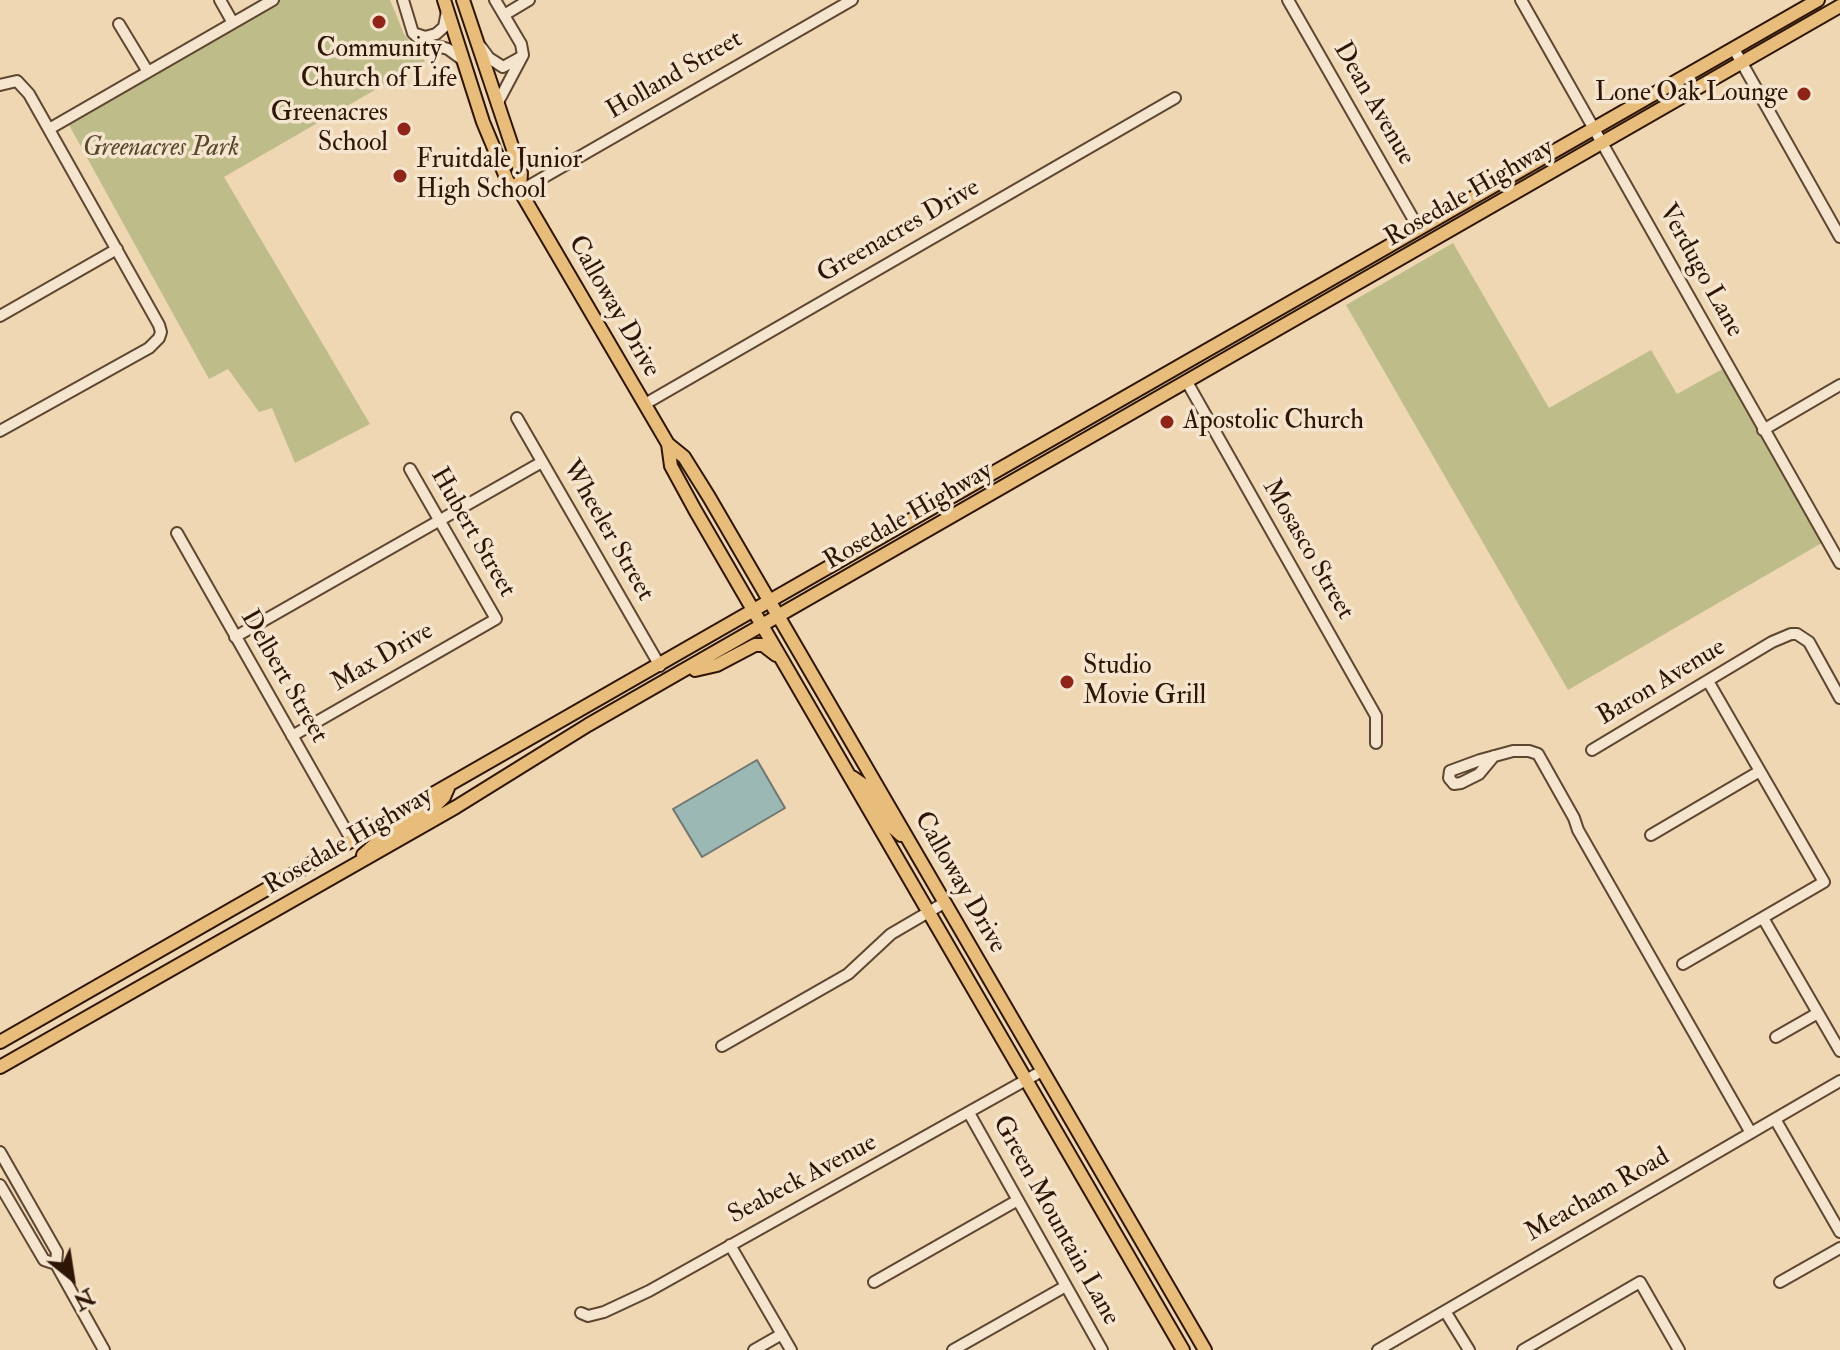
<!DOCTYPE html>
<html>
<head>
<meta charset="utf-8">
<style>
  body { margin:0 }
  #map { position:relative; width:1840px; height:1350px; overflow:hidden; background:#efd7b4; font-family:"IM FELL Double Pica",serif }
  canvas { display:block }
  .north { position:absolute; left:32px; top:1238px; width:80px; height:80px; -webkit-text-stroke:6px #f5e5ce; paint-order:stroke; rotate:150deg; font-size:22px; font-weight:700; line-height:32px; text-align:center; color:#2e1505 }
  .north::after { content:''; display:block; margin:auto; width:28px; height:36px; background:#2e1505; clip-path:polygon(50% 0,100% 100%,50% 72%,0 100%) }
</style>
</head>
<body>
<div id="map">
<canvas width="1840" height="1350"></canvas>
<div class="north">N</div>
</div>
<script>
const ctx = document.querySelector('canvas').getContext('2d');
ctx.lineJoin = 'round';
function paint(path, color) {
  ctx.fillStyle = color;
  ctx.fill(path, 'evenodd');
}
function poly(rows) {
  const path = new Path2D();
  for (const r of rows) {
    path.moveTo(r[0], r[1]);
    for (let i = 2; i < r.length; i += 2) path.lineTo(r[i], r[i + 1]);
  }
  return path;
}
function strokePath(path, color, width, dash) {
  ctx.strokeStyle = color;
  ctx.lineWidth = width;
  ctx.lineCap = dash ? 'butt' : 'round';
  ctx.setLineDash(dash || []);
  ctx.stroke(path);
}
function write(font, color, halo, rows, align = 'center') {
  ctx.font = font + ' "IM FELL Double Pica",serif';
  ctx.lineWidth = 7;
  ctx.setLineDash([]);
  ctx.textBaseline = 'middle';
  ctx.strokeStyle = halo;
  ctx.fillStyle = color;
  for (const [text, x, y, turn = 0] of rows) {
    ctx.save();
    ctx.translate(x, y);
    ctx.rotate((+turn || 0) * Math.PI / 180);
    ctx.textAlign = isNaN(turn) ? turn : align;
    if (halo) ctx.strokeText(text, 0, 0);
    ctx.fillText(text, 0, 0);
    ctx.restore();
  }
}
paint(poly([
  [278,0,390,0,404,34,425,61,224,177,370,424,295,463,272,408,259,412,228,369,209,379,69,125],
  [1453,243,1549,408,1651,350,1677,394,1726,367,1827,540,1568,690,1346,305]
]), '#bebd89');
const water = poly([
  [757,760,785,808,702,857,673,809,757,760]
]);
paint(water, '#9cb8b5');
strokePath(water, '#70776f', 2);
const minor = poly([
  [220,0,233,23],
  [403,0,413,33],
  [495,0,521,44,523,55,497,104],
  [1288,0,1419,229],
  [1521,0,1840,563],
  [447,11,444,27,436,34,425,37,413,33,423,42,448,49,463,60],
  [504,15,529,0],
  [119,24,148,72],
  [481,47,489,58,503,67,521,57],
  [1734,49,1840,237],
  [0,85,17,81,29,94,159,325,161,332,159,338,149,348,0,431],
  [49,129,273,0],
  [520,191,852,0],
  [0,316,117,249],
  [1187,382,1376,716,1376,743],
  [645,404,1175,98],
  [517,418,660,666],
  [1763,430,1840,385],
  [177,533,352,841],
  [235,637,542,462],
  [292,736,496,619,410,469],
  [1592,750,1772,642,1791,634,1797,634,1809,642,1840,698],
  [1494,756,1479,774,1461,783,1454,784,1449,778,1450,771,1480,760,1513,751,1529,751,1538,754,1574,818,1578,830,1751,1133],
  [1651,835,1760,771],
  [1763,918,1840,1051],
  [1683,964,1824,882,1708,681],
  [1776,1037,1818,1013],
  [722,1046,848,974,891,934,944,903],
  [969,1113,1102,1350],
  [1775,1119,1840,1232],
  [0,1152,57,1252,56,1264,104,1350],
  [0,1185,44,1260,56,1264],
  [730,1245,791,1350],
  [874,1282,1018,1200],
  [1780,1282,1840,1248],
  [1445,1311,1469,1350],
  [581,1313,588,1316,604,1312,649,1291,1042,1071],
  [754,1350,782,1334],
  [953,1350,1066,1286],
  [1378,1350,1840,1081],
  [1523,1350,1640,1282,1679,1350]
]);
const major = poly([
  [444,0,483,122,508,182,520,191,668,444,684,457,709,497,1205,1350],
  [463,0,521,173,520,191],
  [668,444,671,466,695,510,1183,1350],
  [695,670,717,665,755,645,763,645,776,655],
  [852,777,868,788,888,823,901,835],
  [363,855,383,837,436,805,444,797,448,788],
  [0,1042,1818,0],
  [0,1067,456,807,588,725,1840,6]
]);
strokePath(minor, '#5e4631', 14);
strokePath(major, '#2e1505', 16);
strokePath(minor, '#f5e5ce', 10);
strokePath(major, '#e8bc7a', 12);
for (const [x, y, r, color] of [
  [379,22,8,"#8f2418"],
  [1804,94,8,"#8f2418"],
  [404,129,8,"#8f2418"],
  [400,176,8,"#8f2418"],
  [1167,422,8,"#8f2418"],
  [1067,682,8,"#8f2418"]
]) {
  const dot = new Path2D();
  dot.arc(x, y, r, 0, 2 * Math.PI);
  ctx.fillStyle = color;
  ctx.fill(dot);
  strokePath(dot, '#f5e5ce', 3);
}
write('26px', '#2e1505', '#f5e5ce', [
  ["Community",379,50,"center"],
  ["Church of Life",379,80,"center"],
  ["Lone Oak Lounge",1788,94,"right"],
  ["Greenacres",388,114,"right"],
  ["School",388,144,"right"],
  ["Fruitdale Junior",416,161],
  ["High School",416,191],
  ["Apostolic Church",1183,422],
  ["Studio",1083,667],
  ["Movie Grill",1083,697]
], 'left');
write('26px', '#2e1505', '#f5e5ce', [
  ["Holland Street",675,76,-30],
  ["Dean Avenue",1373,104,60],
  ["Rosedale Highway",1470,194,-30],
  ["Greenacres Drive",899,232,-30],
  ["Verdugo Lane",1700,271,61],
  ["Calloway Drive",613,307,60],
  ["Rosedale Highway",909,517,-30],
  ["Wheeler Street",607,531,60],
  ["Hubert Street",472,533,60],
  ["Mosasco Street",1307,550,60],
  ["Max Drive",383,658,-30],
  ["Delbert Street",283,677,60],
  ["Baron Avenue",1662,683,-31],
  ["Rosedale Highway",349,842,-30],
  ["Calloway Drive",959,883,60],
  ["Seabeck Avenue",803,1180,-28],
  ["Meacham Road",1598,1196,-30],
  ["Green Mountain Lane",1055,1221,61]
]);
write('italic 26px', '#59472d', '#f5e5ce', [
  ["Greenacres Park",161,149]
]);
</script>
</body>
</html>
